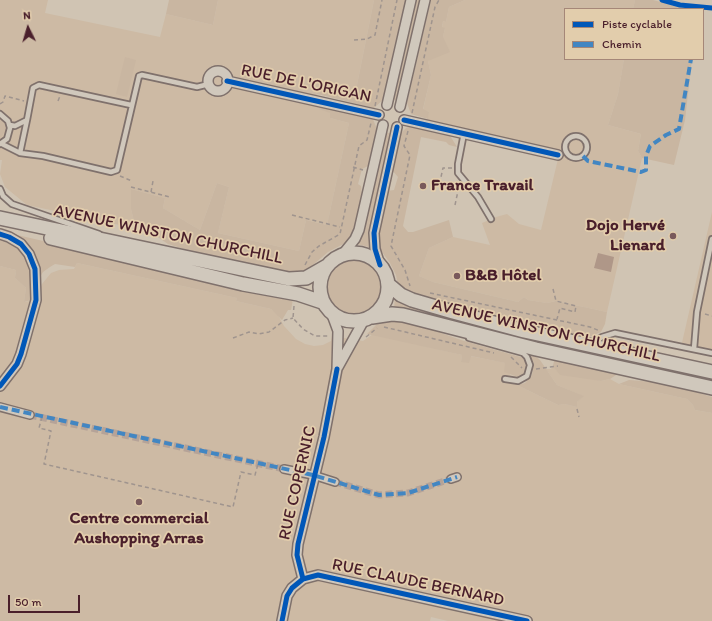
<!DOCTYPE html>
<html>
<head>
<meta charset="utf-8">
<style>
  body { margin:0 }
  #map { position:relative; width:712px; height:621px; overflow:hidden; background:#d0c4b3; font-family:Itim,sans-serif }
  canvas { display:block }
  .legend { position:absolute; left:564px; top:8px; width:140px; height:52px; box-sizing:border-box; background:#e2cdac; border:1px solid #a58778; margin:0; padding:5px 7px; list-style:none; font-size:12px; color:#4a1f2b }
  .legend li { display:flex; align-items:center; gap:8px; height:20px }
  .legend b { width:20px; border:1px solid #a58778 }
  .north { position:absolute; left:8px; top:8px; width:40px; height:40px; -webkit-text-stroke:3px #e2cdac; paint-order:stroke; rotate:355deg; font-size:11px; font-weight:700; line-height:16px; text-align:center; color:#4a1f2b }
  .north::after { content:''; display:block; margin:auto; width:14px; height:18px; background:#4a1f2b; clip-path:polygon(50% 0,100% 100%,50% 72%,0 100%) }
  .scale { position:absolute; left:8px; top:595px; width:72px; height:18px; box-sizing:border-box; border:2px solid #4a1f2b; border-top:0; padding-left:5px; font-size:12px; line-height:14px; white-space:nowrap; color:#4a1f2b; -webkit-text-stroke:3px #e2cdac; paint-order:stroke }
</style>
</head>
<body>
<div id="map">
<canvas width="712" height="621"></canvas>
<ul class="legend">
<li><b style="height:5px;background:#0057b8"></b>Piste cyclable</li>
<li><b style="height:5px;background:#4286c2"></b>Chemin</li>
</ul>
<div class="north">N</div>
<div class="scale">50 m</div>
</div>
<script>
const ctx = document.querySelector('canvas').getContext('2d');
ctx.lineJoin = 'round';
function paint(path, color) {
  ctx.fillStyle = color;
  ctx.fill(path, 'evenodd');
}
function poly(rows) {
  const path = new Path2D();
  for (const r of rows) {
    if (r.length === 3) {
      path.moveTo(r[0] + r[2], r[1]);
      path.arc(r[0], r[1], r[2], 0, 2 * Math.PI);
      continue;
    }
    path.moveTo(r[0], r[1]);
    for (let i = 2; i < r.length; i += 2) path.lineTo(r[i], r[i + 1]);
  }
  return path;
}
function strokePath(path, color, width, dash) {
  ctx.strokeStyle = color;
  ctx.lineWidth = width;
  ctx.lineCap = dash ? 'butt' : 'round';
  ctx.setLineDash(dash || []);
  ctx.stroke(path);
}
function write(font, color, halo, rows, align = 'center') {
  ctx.font = font + ' Itim,sans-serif';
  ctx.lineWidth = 3.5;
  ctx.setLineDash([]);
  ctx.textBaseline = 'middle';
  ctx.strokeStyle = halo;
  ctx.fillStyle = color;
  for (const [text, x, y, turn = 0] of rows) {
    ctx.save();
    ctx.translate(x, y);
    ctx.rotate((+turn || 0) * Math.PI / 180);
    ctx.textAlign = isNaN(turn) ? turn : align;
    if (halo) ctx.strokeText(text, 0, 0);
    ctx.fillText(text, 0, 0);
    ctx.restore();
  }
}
paint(poly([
  [0,0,48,0,45,13,160,37,166,14,213,25,218,0,374,0,355,95,343,93,317,94,330,113,330,118,349,123,327,225,306,220,299,251,218,233,229,187,217,183,200,230,163,208,165,198,131,189,131,209,134,221,129,227,27,205,5,187,0,174,2,160,0,160],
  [465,0,635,0,633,9,565,9,565,59,624,59,618,94,608,125,641,134,638,151,642,158,607,312,556,301,547,303,528,300,524,297,518,302,433,282,419,276,429,248,453,237,490,245,482,223,496,217,507,214,519,224,541,230,558,159,426,124,429,112,423,110,431,75,428,61,443,37,445,28,442,28,443,21,446,22,449,7],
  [712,212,712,353,681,347],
  [77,263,237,298,236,301,271,309,278,315,284,326,296,339,305,344,314,346,323,345,331,341,332,336,363,341,373,334,462,355,461,362,470,356,506,363,510,375,518,377,517,385,558,405,565,404,577,407,577,402,583,396,557,385,546,369,551,369,553,366,556,368,601,381,610,379,619,384,687,399,693,405,695,410,712,413,712,621,448,621,431,617,430,621,0,621,0,266,16,270,15,278,26,288,24,302,36,300,42,284,51,273,59,270,74,269]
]), '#cdbaa4');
paint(poly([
  [169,0,218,0,213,25,166,14],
  [374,0,407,0,394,47,384,99,374,108,317,94,319,87,355,95],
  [415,0,421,0,398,101,393,99],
  [431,0,465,0,449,7,446,22,443,21,442,27,445,28,443,37,450,52,428,61,431,75,423,109,429,112,428,119,411,114,407,103],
  [635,0,653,0,687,9,633,9],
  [125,57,136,60,127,97,116,94],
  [624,59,692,59,685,120,674,165,642,158,638,151,641,134,608,125,618,94],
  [321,106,372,117,377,129,370,165,362,169,358,184,361,186,362,194,358,215,349,241,328,252,307,270,290,273,203,255,168,244,134,221,131,209,131,189,165,198,163,208,200,230,217,183,229,187,218,233,299,251,306,220,327,225,349,123,330,118,330,113,319,109],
  [0,119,5,125,6,130,0,138],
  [412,125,449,134,457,147,449,145,446,142,421,137,403,226,408,232,413,232,449,220,453,237,429,248,419,276,433,282,518,302,524,297,528,300,547,303,556,301,607,312,605,324,601,332,587,338,555,334,411,295,398,285,396,275,390,263,377,245,376,237,387,191,394,190,398,177,392,170,400,134,406,128],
  [386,132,391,134,369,234,369,247,357,244,363,232],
  [13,234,293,299,291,310,288,310,282,320,271,309,236,301,237,298,77,263,75,267,55,264,50,267,43,272,39,279],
  [0,237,4,238,26,256,32,277,31,300,24,302,26,288,15,278,16,270,0,266],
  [354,287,28],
  [395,298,435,314,472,324,712,378,712,382,535,343,394,308],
  [389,320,413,323,461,340,524,358,527,362,527,369,522,377,518,377,504,372,505,363,471,356,469,363,461,362,462,355,367,334,377,324],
  [527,353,534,355,540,360,557,385,584,396,577,402,577,407,565,404,558,405,517,385,525,383,532,375,534,363],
  [559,360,619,373,610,379,601,381,560,375,553,366,554,361],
  [629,380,666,383,712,397,712,413,695,410,693,405,687,399,619,384]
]), '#c9b6a1');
paint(poly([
  [598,253,614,257,611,272,594,268]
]), '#af9788');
strokePath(poly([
  [30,415,284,469],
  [335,482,379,495,391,494,408,493,451,479]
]), '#b5a398', 7, [7, 3.5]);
const service = poly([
  [0,114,8,121,10,128,7,139,0,144],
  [10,125,15,126,27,120,33,88,39,85,131,105],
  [464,133,458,164,458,173,478,197,491,219],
  [576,147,11],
  [2,144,20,153,43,156,111,172,117,170,139,76,142,75,197,87,209,84],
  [20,153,27,120],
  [0,189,3,196,12,204,99,234],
  [469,338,523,353,527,357,530,365,527,376,518,381,505,379],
  [593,344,602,337,615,333,712,353],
  [694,349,697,312,712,239]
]);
const pedestrian = poly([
  [0,407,30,415],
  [284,469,313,475,335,482],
  [451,479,457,477]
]);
const minor = poly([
  [218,81,10],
  [227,81,379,115],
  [387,105,411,0],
  [400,107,425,0],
  [404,120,558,155],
  [0,234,9,237,21,244,29,254,35,269,36,300,21,354,17,364,0,386],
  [342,255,355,239,359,230,383,125],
  [380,265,375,249,374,233,397,127],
  [338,367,364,320],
  [303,579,297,555,298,544,324,437,337,369,338,331,331,312],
  [282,621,287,596,292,588,303,579,318,575,527,621]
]);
const secondary = poly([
  [0,218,289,279,306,278,327,266],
  [51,238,243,284,298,294,322,302],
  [354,287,34],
  [389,285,401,295,412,300,453,312,524,331,712,372],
  [372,317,392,314,403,315,536,349,712,388]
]);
strokePath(service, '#7f716c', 8);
strokePath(pedestrian, '#7f716c', 10);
strokePath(minor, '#7f716c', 12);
strokePath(secondary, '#7f716c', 16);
strokePath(poly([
  [354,40,367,39,375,35,382,0],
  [58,101,60,96],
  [0,104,3,102,5,96,24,101],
  [375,106,397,0],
  [412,113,435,7,439,0],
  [408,131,404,146,410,155,391,246,405,270,410,286],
  [353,167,363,170],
  [452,168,443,168,439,186,458,191],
  [120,176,132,181],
  [131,187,170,197],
  [151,192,153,181],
  [455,205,458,191,461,188],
  [292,215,340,227],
  [305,265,312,252,319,246,340,234,359,146,367,140,371,123],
  [553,289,556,301,576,306,575,312,560,308,557,319],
  [430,293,590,327,600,331],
  [294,306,293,318,303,329,315,336,330,336],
  [705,314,712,316],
  [384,327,494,353],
  [366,337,377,328],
  [233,338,249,332,259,334,269,332,285,320,293,318],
  [511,357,522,368],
  [536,369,558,366],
  [577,409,579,417],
  [42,417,39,428,51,431,44,464,233,507,241,472,255,475,258,464]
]), '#9f948e', 1.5, [4, 3]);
strokePath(service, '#d0c8bc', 4.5);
strokePath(pedestrian, '#d0c8bc', 7);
strokePath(minor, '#d0c8bc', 9);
strokePath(secondary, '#d0c8bc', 13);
strokePath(poly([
  [583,156,588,161,641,172,646,170,646,156,650,146,666,135,679,129,691,59],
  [0,407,313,475,379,495,408,493,457,477]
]), '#4286c2', 4, [8, 4]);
strokePath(poly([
  [662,0,680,5,712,8],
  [227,81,379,115],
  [404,120,558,155],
  [0,234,9,237,21,244,29,254,35,269,36,300,21,354,17,364,0,386],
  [380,265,375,249,374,233,397,127],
  [303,579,297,555,298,544,324,437,337,369],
  [282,621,287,596,292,588,303,579,318,575,527,621]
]), '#0057b8', 5);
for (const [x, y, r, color] of [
  [423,186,4,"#79595b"],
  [673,236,4,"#79595b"],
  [457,276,4,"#79595b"],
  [139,502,4,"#79595b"]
]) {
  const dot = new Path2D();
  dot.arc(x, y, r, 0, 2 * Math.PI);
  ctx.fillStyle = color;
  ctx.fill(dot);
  strokePath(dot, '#e2cdac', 1.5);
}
write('17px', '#4a1f2b', '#e2cdac', [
  ["RUE DE L'ORIGAN",306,84,12],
  ["AVENUE WINSTON CHURCHILL",168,235,12],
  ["AVENUE WINSTON CHURCHILL",546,331,13],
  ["RUE COPERNIC",298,483,-77],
  ["RUE CLAUDE BERNARD",418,583,12]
]);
write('bold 17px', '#4a1f2b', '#e2cdac', [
  ["France Travail",431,186],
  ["Dojo Hervé",665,226,"right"],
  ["Lienard",665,246,"right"],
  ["B&B Hôtel",465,276],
  ["Centre commercial",139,519,"center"],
  ["Aushopping Arras",139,539,"center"]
], 'left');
</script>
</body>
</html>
